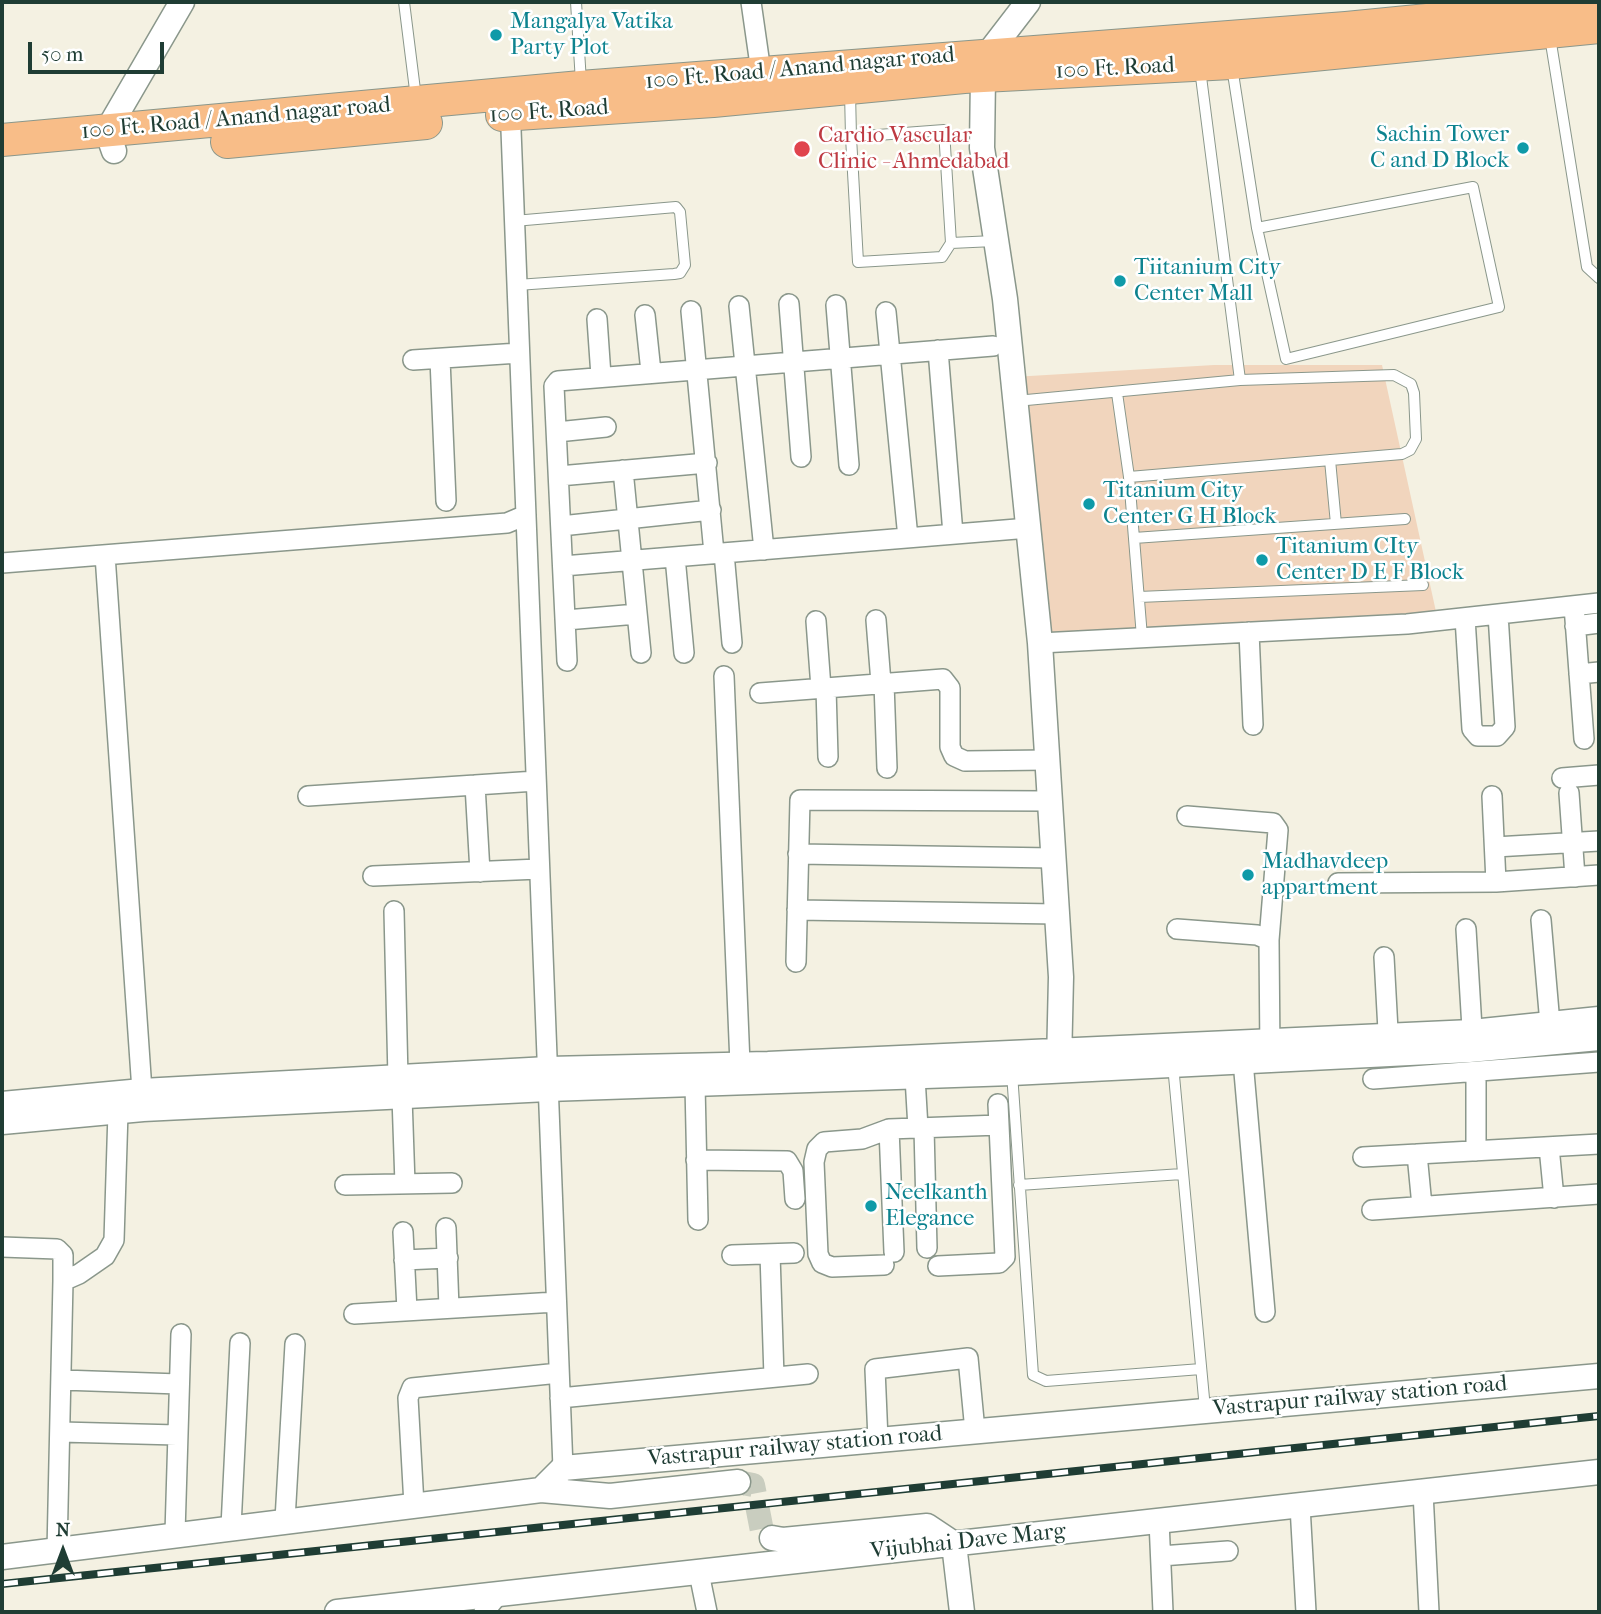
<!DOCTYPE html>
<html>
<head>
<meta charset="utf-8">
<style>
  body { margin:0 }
  #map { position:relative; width:1601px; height:1614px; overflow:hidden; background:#f4f1e2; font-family:"IM FELL French Canon",serif }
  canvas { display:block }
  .frame { position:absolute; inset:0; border:4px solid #1f3d34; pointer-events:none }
  .north { position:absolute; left:28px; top:1516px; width:70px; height:70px; -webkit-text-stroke:5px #fff; paint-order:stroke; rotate:0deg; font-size:19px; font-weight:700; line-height:28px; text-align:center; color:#1f3d34 }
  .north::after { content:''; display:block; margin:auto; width:24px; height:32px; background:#1f3d34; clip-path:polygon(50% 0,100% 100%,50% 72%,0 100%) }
  .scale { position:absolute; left:28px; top:42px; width:136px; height:32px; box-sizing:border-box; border:4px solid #1f3d34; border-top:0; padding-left:9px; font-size:21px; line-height:24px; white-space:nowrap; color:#1f3d34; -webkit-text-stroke:5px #fff; paint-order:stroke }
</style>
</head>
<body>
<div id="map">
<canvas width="1601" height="1614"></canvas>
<div class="frame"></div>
<div class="north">N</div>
<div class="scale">50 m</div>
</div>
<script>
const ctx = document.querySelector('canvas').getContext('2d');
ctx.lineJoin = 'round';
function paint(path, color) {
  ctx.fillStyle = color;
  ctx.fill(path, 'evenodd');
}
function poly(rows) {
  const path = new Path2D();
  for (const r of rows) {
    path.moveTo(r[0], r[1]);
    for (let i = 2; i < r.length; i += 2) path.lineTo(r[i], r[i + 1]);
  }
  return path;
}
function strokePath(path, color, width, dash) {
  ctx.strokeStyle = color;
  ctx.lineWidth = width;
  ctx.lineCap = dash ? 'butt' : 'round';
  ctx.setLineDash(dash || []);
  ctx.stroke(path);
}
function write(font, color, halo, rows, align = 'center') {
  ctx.font = font + ' "IM FELL French Canon",serif';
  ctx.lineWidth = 5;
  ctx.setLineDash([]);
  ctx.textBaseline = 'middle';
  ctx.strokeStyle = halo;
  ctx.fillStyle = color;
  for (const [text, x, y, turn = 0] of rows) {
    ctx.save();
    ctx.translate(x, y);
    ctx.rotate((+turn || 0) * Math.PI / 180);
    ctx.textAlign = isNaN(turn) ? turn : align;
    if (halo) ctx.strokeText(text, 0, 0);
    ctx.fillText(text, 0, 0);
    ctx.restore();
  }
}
paint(poly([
  [1214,365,1382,365,1438,621,1040,643,1013,377]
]), '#f1d5bd');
strokePath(poly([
  [738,1482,753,1485,762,1531,772,1538]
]), '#c9cdbf', 24, [24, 12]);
const service = poly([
  [404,2,416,98],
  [576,2,581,82],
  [1550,37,1587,267,1599,278],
  [1232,67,1257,228,1286,359,1499,307,1473,187,1257,228],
  [1200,69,1240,380],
  [850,92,851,137],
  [514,221,676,207,680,212,685,265,680,273,674,274,517,285],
  [951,243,944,130,851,137,858,262,942,257,951,243,994,241],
  [1117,393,1129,477],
  [1016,401,1240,380,1394,375,1411,384,1414,393,1416,439,1410,450,1402,454,1129,477,1142,637],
  [1330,460,1336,524],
  [1134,538,1405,519],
  [1139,597,1423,585],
  [1173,1065,1205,1409],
  [1012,1073,1033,1375,1046,1381,1201,1369],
  [1019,1185,1182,1174]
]);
const minor = poly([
  [751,2,761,72],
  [510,104,563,1468],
  [789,304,801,457],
  [836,305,849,465],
  [739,306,764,550],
  [691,311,714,553],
  [886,312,908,538],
  [645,315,651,372],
  [597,319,601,376],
  [938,350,953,534],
  [440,359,446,501],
  [413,360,519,353],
  [557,432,606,427],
  [623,470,641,653],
  [559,476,707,463],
  [561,526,711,510],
  [724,553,732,643],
  [105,555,143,1105],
  [675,557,684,653],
  [2,563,507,523,526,515],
  [563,566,1029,528],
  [1574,606,1584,739],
  [1465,618,1472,729,1478,736,1497,736,1505,727,1498,614],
  [566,620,637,614],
  [876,620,881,683],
  [816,621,821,688],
  [1575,626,1599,623],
  [1249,632,1253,725],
  [1040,643,1407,624,1599,603],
  [567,661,554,386,558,381,993,346],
  [1579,674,1599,672],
  [724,676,740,1064],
  [884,683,887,768],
  [826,688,828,757],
  [760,693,943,679,950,688,950,747,954,756,965,761,1047,760],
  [1562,778,1599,775],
  [475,785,480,872],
  [1569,793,1575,877],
  [308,796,536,781],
  [1492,796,1496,882,1599,875],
  [1187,816,1273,823,1278,830,1269,940,1270,1055],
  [1495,847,1599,841],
  [798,854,1053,858],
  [373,876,539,869],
  [1338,883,1496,882],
  [797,910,1057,914],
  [394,911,398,1078],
  [1541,920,1550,1024],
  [1177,929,1257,935,1269,940],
  [1466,929,1473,1045],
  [1384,957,1389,1049],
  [796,962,800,800,1050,801],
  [1243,1061,1265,1312],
  [1476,1072,1476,1151],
  [915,1077,918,1128],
  [1373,1079,1599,1062],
  [695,1085,698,1220],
  [402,1097,405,1184],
  [924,1128,927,1248],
  [889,1129,894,1252],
  [1549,1147,1554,1198],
  [1417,1154,1422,1206],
  [1363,1157,1599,1144],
  [696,1160,787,1161,793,1171,795,1199],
  [345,1185,452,1183],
  [1372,1210,1599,1194],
  [446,1228,449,1308],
  [403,1232,407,1310],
  [2,1247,57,1249,63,1255,63,1281],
  [770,1254,774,1377],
  [732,1255,794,1253],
  [404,1260,448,1258],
  [884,1265,832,1267,822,1263,818,1254,814,1162,817,1149,824,1142,862,1139,889,1129,999,1125,998,1104],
  [938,1266,999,1263,1005,1257,999,1125],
  [354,1314,556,1302],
  [62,1380,179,1384],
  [560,1398,808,1374],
  [61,1432,177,1435],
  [878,1440,875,1369,968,1358,975,1431],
  [1423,1492,1429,1612],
  [414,1505,408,1398,412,1388,559,1373],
  [1300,1506,1306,1612],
  [285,1520,295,1344],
  [1159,1521,1163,1612],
  [231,1527,240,1343],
  [175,1533,181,1334],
  [57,1551,63,1281,79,1274,105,1256,114,1240,118,1112],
  [1161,1556,1228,1551],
  [699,1573,707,1612],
  [484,1612,497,1596]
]);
const tertiary = poly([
  [1028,2,988,54,983,76,982,148,1005,299,1040,643,1061,977,1059,1063],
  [114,151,107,131,182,2],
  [2,1104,142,1091,548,1069,768,1064,1472,1032,1599,1019],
  [2,1122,143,1109,548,1089,1012,1073,1469,1050,1599,1038],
  [541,1490,610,1496,738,1482],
  [772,1538,783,1540,927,1526,954,1544,962,1612],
  [2,1557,541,1490,563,1468,1599,1376],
  [337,1612,1599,1472]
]);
const primary = poly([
  [502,115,713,101,964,77,1231,63,1599,27],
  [2,140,581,87,1346,28,1599,3],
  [227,142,426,123]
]);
strokePath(service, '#8a978b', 12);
strokePath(minor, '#8a978b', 22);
strokePath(tertiary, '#8a978b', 27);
strokePath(primary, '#8a978b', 34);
strokePath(service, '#fff', 10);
strokePath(minor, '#fff', 19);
strokePath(tertiary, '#fff', 24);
strokePath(primary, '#f8bd88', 32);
const rail = poly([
  [2,1584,1599,1416]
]);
strokePath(rail, '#1f3d34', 8);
strokePath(rail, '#fff', 5, [16]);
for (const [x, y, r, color] of [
  [496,35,7,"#0f9aa8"],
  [1523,148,7,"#0f9aa8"],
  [802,149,9,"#e0444e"],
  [1120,281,7,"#0f9aa8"],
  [1089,504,7,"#0f9aa8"],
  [1262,560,7,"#0f9aa8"],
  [1248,875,7,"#0f9aa8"],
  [871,1206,7,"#0f9aa8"]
]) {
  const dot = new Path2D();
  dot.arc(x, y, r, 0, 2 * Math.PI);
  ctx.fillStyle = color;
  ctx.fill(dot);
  strokePath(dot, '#fff', 2.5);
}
write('23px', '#0d838f', '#fff', [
  ["Mangalya Vatika",510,22],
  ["Party Plot",510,48],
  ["Sachin Tower",1509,135,"right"],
  ["C and D Block",1509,161,"right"],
  ["Tiitanium City",1134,268],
  ["Center Mall",1134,294],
  ["Titanium City",1103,491],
  ["Center G H Block",1103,517],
  ["Titanium CIty",1276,547],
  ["Center D E F Block",1276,573],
  ["Madhavdeep",1262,862],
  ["appartment",1262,888],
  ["Neelkanth",885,1193],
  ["Elegance",885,1219]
], 'left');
write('23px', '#1f3d34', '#fff', [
  ["100 Ft. Road / Anand nagar road",800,69,-5],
  ["100 Ft. Road",1115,69,-3],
  ["100 Ft. Road",549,112,-4],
  ["100 Ft. Road / Anand nagar road",236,119,-5],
  ["Vastrapur railway station road",1360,1397,-5],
  ["Vastrapur railway station road",795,1447,-5],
  ["Vijubhai Dave Marg",968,1542,-6]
]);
write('23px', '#be3a42', '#fff', [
  ["Cardio Vascular",818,136],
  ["Clinic - Ahmedabad",818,162]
], 'left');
</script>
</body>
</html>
